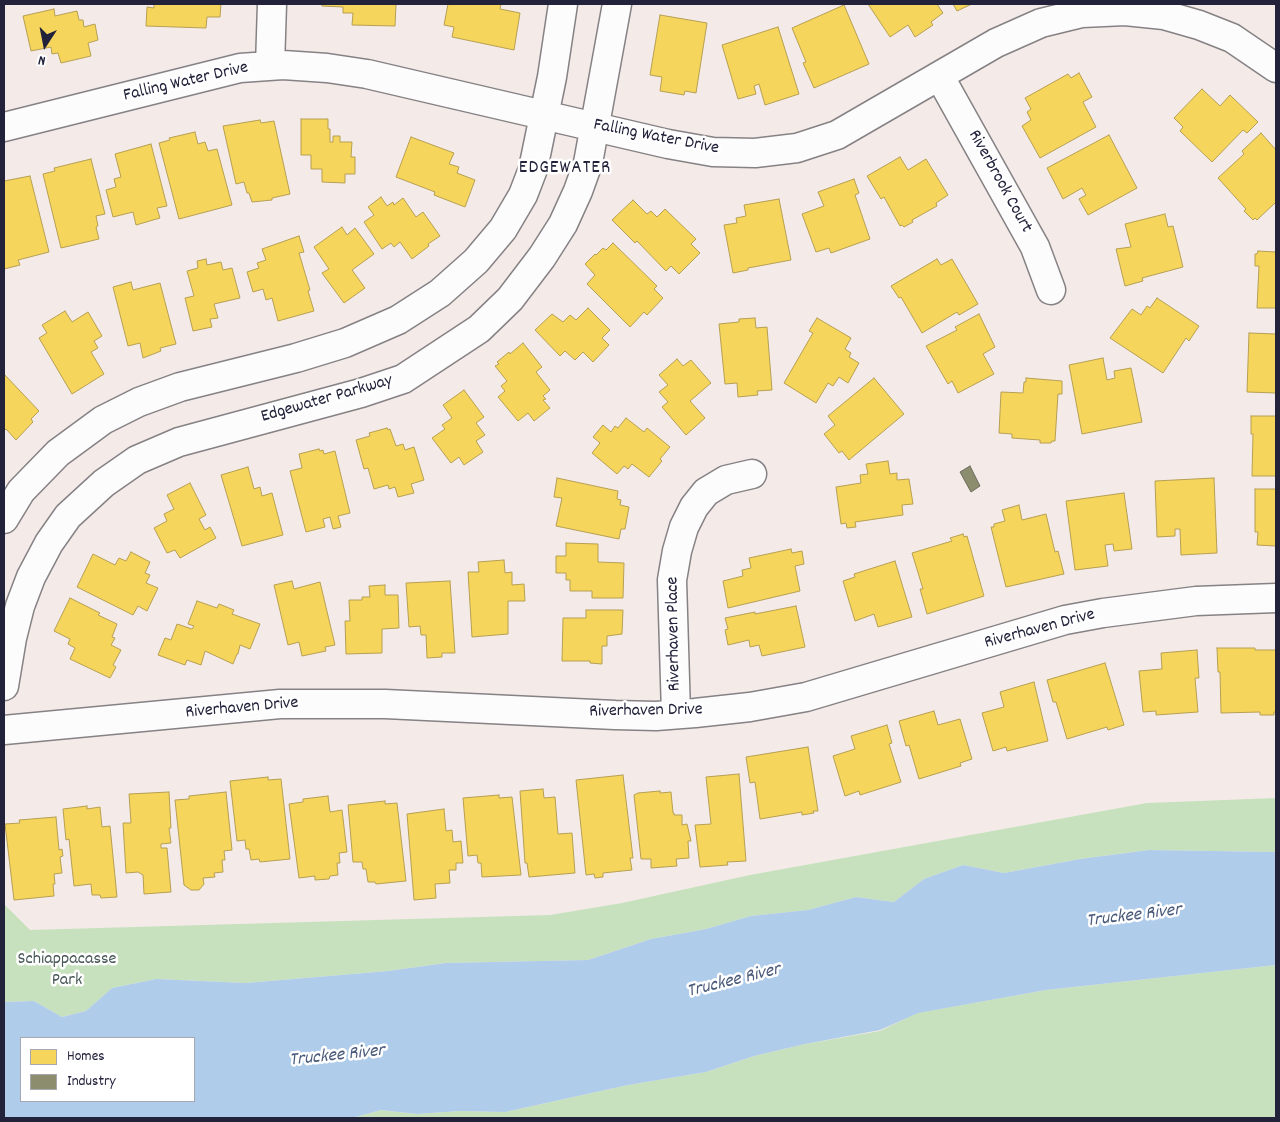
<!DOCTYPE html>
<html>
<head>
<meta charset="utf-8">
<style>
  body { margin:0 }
  #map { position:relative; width:1280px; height:1122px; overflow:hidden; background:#f4ebe8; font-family:Dekko,sans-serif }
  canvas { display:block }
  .frame { position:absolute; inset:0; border:5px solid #22223b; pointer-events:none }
  .legend { position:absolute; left:20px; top:1037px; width:175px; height:65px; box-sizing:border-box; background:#fff; border:1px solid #a7a7b1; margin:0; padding:6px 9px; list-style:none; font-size:15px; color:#22223b }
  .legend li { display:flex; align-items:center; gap:10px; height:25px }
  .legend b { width:25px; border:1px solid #a7a7b1 }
  .north { position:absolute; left:20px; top:20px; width:50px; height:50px; -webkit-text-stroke:4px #fff; paint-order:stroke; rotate:191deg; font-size:14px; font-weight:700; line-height:20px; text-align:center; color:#22223b }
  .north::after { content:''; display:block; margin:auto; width:18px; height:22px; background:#22223b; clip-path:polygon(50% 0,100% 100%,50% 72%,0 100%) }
</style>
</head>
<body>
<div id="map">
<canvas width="1280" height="1122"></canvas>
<div class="frame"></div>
<ul class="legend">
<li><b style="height:14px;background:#f6d55c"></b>Homes</li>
<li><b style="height:14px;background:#8c8c6e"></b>Industry</li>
</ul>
<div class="north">N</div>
</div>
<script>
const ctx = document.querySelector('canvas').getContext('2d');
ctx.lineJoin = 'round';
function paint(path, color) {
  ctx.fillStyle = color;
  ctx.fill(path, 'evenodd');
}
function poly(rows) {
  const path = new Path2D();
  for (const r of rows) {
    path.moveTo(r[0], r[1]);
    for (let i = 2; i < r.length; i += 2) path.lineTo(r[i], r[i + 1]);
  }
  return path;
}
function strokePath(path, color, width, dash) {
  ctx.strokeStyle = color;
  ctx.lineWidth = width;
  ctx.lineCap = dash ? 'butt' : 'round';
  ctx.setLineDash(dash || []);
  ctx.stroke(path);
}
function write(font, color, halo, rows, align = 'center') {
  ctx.font = font + ' Dekko,sans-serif';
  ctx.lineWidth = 5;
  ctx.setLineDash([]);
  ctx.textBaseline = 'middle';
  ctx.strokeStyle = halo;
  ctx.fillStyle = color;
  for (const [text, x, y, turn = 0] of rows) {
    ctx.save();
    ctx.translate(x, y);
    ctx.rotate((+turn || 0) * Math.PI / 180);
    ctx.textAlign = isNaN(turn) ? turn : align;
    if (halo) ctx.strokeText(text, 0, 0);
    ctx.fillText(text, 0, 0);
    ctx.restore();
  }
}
paint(poly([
  [1276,798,1276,852,1149,850,1080,859,1004,873,963,865,924,879,894,902,856,897,808,910,751,916,706,929,651,939,588,960,446,963,388,971,246,983,156,979,112,988,86,1011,62,1017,34,1001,4,1002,4,904,30,930,550,915,622,903,750,875,1147,803],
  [1276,965,1276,1118,352,1118,381,1110,417,1114,460,1111,505,1112,628,1085,706,1072,754,1056,805,1044,880,1031,917,1013,1046,990]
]), '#c7e1be');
paint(poly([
  [1149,850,1276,852,1276,965,1046,990,918,1013,880,1030,805,1044,754,1056,706,1072,628,1085,505,1112,460,1111,417,1114,381,1110,352,1118,4,1118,4,1002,34,1001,62,1017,86,1011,112,988,156,979,246,983,388,971,446,963,588,960,651,939,706,929,751,916,808,910,856,897,894,902,924,879,963,865,1004,873,1080,859],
  [21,1038,194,1038,194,1101,21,1101]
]), '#afccea');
const homes = poly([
  [154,4,221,4,220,17,207,17,206,28,146,26,147,7,154,8,154,4],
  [322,4,396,4,395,26,352,25,353,13,343,13,343,7,322,6,322,4],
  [448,4,501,4,500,9,520,13,514,50,452,37,454,27,444,25,448,4],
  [868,4,937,4,943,13,931,22,933,25,915,37,908,25,890,37,868,4],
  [953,4,972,4,957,11,953,4],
  [844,5,869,64,814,88,803,63,806,62,792,28,844,5],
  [54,9,55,16,77,11,79,20,83,20,84,27,95,24,98,40,88,43,91,56,61,63,58,53,52,54,51,47,31,51,23,16,54,9],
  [660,15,707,23,696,93,685,91,684,95,660,91,662,77,650,75,660,15],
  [778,27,799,94,765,105,759,84,754,86,756,94,738,99,722,45,778,27],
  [1079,73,1092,97,1083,102,1096,127,1040,158,1022,126,1031,120,1027,112,1031,109,1025,98,1068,74,1071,78,1079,73],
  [1202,89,1220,106,1230,95,1258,122,1247,133,1243,130,1212,162,1180,131,1183,127,1174,118,1202,89],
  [301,119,328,119,328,129,330,129,330,142,333,142,333,136,340,136,340,142,352,142,351,157,355,157,355,174,345,174,345,183,322,182,322,169,311,169,311,155,301,155,301,119],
  [260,120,261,123,274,121,290,194,272,198,272,200,252,202,249,193,247,193,244,182,236,184,223,126,260,120],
  [195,132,198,144,205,142,208,151,217,149,232,205,179,219,159,143,170,140,169,138,195,132],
  [1261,133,1276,150,1276,202,1257,220,1255,218,1253,220,1244,211,1246,209,1218,178,1244,154,1242,151,1261,133],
  [1109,135,1137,188,1088,215,1079,199,1086,195,1082,188,1063,199,1047,168,1109,135],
  [411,137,454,153,449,164,459,167,457,173,475,180,465,207,434,195,435,192,396,177,411,137],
  [151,144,167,206,157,208,160,218,136,225,133,212,113,217,106,190,116,187,114,179,121,177,115,154,151,144],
  [900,157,908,170,926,159,948,195,936,203,937,206,912,220,913,222,904,227,902,225,900,226,884,197,881,199,867,176,900,157],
  [91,159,105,214,96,216,98,226,96,227,99,239,61,248,43,174,55,171,54,168,91,159],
  [30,176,49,252,18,260,20,265,4,269,4,181,30,176],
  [854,179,859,193,855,195,870,239,831,253,829,248,816,252,802,214,824,206,818,192,854,179],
  [381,197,387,206,393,202,394,205,403,198,416,217,423,212,440,236,428,244,429,246,412,259,400,242,394,247,391,243,382,249,364,222,374,215,368,207,381,197],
  [779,199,791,260,748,268,748,270,733,273,724,225,737,223,736,218,746,216,744,205,779,199],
  [633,200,647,214,651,211,657,217,665,209,696,239,691,244,700,253,679,274,671,266,666,271,637,241,635,243,612,220,633,200],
  [1165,214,1168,227,1173,226,1183,267,1142,278,1143,281,1125,286,1116,249,1131,247,1125,224,1165,214],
  [342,227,347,235,355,228,374,254,352,270,365,288,344,303,322,273,329,269,314,247,342,227],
  [299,236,304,252,299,253,310,290,308,291,314,311,278,321,272,298,266,300,263,289,253,292,247,272,259,268,257,263,266,260,262,249,299,236],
  [613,243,657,286,654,289,663,298,647,315,644,312,630,327,587,284,595,275,585,264,595,254,596,255,603,248,606,250,613,243],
  [1258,251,1276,252,1276,308,1257,308,1259,266,1255,266,1255,254,1257,254,1258,251],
  [206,259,207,265,221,262,223,270,232,268,240,298,214,304,218,318,210,319,212,327,193,331,185,298,194,296,187,271,198,268,197,261,206,259],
  [937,259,941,265,952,259,978,304,959,315,957,312,922,333,901,297,899,298,891,286,937,259],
  [131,282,133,290,160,283,176,344,160,348,161,351,143,358,140,343,128,346,113,287,131,282],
  [1157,298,1199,326,1189,341,1186,338,1163,373,1110,338,1132,309,1141,315,1147,306,1150,308,1157,298],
  [588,308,610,330,602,338,609,345,593,362,583,352,575,360,565,351,560,356,535,330,552,314,563,322,570,315,576,320,588,308],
  [65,311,72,322,88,312,102,336,94,341,98,348,91,352,104,374,72,394,39,338,47,333,42,325,65,311],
  [979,314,995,347,983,354,994,374,958,393,952,381,948,384,926,346,957,330,955,327,979,314],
  [755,318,756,328,767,327,772,390,757,391,758,395,738,397,737,383,725,384,719,324,739,322,739,319,755,318],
  [817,318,851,338,845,349,851,353,849,357,859,363,848,383,839,377,833,386,828,383,816,403,784,383,813,333,809,331,817,318],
  [1249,333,1276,334,1276,393,1247,392,1249,333],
  [523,343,542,367,536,372,550,390,543,396,546,399,543,400,550,408,534,421,528,413,518,421,498,397,505,391,501,386,507,381,495,366,499,364,497,362,509,352,510,354,523,343],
  [1103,358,1107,380,1115,378,1114,371,1131,368,1142,422,1082,434,1069,365,1103,358],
  [677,359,683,366,691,360,711,383,690,401,705,418,686,435,662,407,668,402,659,392,668,385,659,375,677,359],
  [4,374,39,411,31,419,33,422,16,440,6,429,4,431,4,374],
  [874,378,904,414,849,460,842,451,839,453,824,434,835,425,828,416,874,378],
  [1026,378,1062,381,1062,394,1058,394,1055,441,1052,441,1051,443,1040,443,1040,440,1012,438,1012,434,999,433,1001,392,1023,393,1024,382,1026,382,1026,378],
  [464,390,484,417,476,423,485,435,476,441,483,452,464,465,459,457,451,463,432,438,445,429,442,425,452,418,443,405,464,390],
  [1251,416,1276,416,1276,476,1252,476,1253,434,1251,434,1251,416],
  [626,418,644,432,647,428,670,447,660,459,662,461,649,477,632,464,628,469,624,466,617,474,592,453,600,443,593,437,603,425,611,432,615,426,618,428,626,418],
  [387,428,388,430,390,429,396,446,403,444,405,450,414,447,424,480,411,484,414,493,398,497,395,487,389,489,388,485,374,489,368,468,364,469,356,440,370,436,369,433,387,428],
  [319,449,320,451,323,450,324,454,335,451,350,513,338,516,341,527,333,529,330,517,323,519,325,527,306,532,290,471,302,468,299,454,319,449],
  [888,461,890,474,897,473,897,480,909,479,913,504,902,505,903,515,855,522,856,527,847,528,846,523,841,524,836,487,861,483,860,475,868,474,866,464,888,461],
  [248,467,254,489,260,487,262,496,272,493,283,535,242,546,221,475,248,467],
  [557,478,618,491,617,499,621,500,620,505,629,507,625,529,621,529,619,539,556,526,562,498,554,497,557,478],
  [1214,478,1217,553,1181,555,1180,529,1175,529,1175,536,1157,537,1155,481,1214,478],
  [190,483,206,515,199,519,205,530,210,527,216,538,180,558,175,550,167,553,154,528,167,521,164,514,174,509,167,495,190,483],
  [1255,489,1276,489,1276,546,1257,545,1258,532,1255,532,1255,489],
  [1124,493,1132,549,1114,551,1113,544,1105,545,1108,566,1075,570,1066,501,1124,493],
  [1019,505,1022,520,1046,514,1055,552,1058,551,1064,574,1006,587,991,527,994,527,994,524,1005,521,1002,510,1019,505],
  [963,534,964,537,967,536,984,596,927,614,920,589,923,589,912,553,952,541,950,538,963,534],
  [566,543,598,544,598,562,624,563,623,598,592,598,592,591,570,591,570,580,566,580,566,573,556,573,556,556,566,556,566,543],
  [791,549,792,553,802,551,804,564,795,566,800,591,728,608,723,581,743,576,742,570,751,568,749,558,791,549],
  [131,552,150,562,145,573,150,575,146,583,158,588,147,611,138,606,133,615,77,587,93,554,115,565,119,558,126,561,131,552],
  [504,560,505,573,512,572,512,585,524,584,525,601,508,601,508,634,472,637,468,572,479,572,478,562,504,560],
  [895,561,912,617,878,627,874,614,855,621,843,581,855,577,854,574,895,561],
  [292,581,294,589,320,582,335,645,325,647,326,651,302,656,299,642,288,645,274,585,292,581],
  [450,581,455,653,442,653,442,657,427,658,426,635,421,635,420,626,409,627,406,583,450,581],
  [385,585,385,595,398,595,399,628,382,629,382,653,346,654,345,621,350,621,349,600,362,600,362,597,370,597,369,586,385,585],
  [70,598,100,613,98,615,117,624,112,637,115,638,111,645,121,650,113,665,116,667,110,678,70,659,75,648,68,644,70,639,54,631,70,598],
  [197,601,217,608,219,604,234,610,232,614,260,624,250,649,240,645,238,654,237,654,233,664,205,651,201,665,187,660,185,665,158,655,165,638,171,640,177,624,192,629,194,626,188,624,197,601],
  [796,606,805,647,762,656,759,645,750,647,749,640,728,645,725,630,728,629,725,618,755,612,755,614,796,606],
  [586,610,623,610,622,634,607,636,607,646,602,646,602,664,590,663,590,661,562,661,563,618,586,618,586,610],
  [1217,648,1255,648,1255,650,1276,650,1276,712,1274,712,1274,715,1260,715,1260,712,1221,713,1220,672,1218,672,1217,648],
  [1197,650,1199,678,1195,678,1198,712,1156,715,1156,711,1143,712,1139,671,1162,669,1161,653,1197,650],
  [1105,663,1124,725,1108,730,1107,727,1067,739,1056,702,1053,702,1047,680,1105,663],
  [1034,682,1048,741,1007,751,1006,747,993,751,982,713,1004,707,1000,692,1034,682],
  [934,711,938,725,960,719,972,759,960,763,961,766,919,779,909,745,906,746,899,721,934,711],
  [887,725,892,743,889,744,901,782,860,795,859,791,845,796,833,756,855,749,851,736,887,725],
  [808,747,818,811,813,811,814,813,802,815,802,812,760,819,755,782,750,783,746,757,808,747],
  [739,774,746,861,727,862,728,865,700,867,695,825,711,824,706,777,739,774],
  [623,775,633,858,630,858,632,870,603,873,603,877,595,878,594,874,586,875,576,780,623,775],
  [268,777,268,780,281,779,290,859,260,862,259,859,251,860,249,849,246,849,245,840,237,841,230,781,268,777],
  [543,789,544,798,555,797,558,834,572,833,575,873,529,877,527,863,525,863,520,791,543,789],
  [660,791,660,793,671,792,673,813,674,813,674,815,682,815,682,825,687,824,691,841,688,841,689,858,676,859,677,866,651,868,651,859,641,859,634,795,638,793,660,791],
  [169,792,171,828,169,828,171,843,161,844,161,848,167,848,171,892,144,894,143,875,138,872,126,873,123,823,131,823,129,794,169,792],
  [226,792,232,850,224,851,225,860,222,860,223,872,214,873,215,877,203,878,204,884,199,890,191,890,184,885,175,800,189,799,189,796,226,792],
  [499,795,499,798,512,797,521,875,482,877,481,863,478,863,477,855,468,856,463,798,499,795],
  [328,796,330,812,342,810,347,852,339,853,340,863,337,863,338,875,330,876,329,879,315,880,315,876,299,878,289,804,303,802,303,799,328,796],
  [385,801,385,804,397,803,406,881,376,884,375,882,368,882,366,869,363,869,362,862,353,862,348,805,385,801],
  [87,806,87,809,100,807,102,827,110,826,117,897,101,898,100,895,92,895,91,884,74,886,69,839,66,840,63,809,87,806],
  [444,809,446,831,452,830,453,842,461,841,463,863,456,863,456,870,449,870,450,883,435,884,436,898,414,900,407,814,444,809],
  [56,817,59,850,62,849,63,856,60,857,62,873,54,874,55,884,53,884,54,896,14,900,5,824,20,823,19,820,56,817]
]);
paint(homes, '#f6d55c');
strokePath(homes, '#b69f52', 1);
const industry = poly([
  [970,466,980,486,971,492,960,472,970,466]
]);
paint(industry, '#8c8c6e');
strokePath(industry, '#6c6c5f', 1);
const minor = poly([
  [270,66,272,4],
  [940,77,1035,247,1051,290],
  [4,127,240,68,283,65,327,68,367,74,668,144,713,152,755,153,797,148,837,135,996,43,1041,23,1082,13,1125,11,1164,15,1199,25,1232,38,1276,68],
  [4,519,21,491,58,453,103,420,139,402,180,387,296,358,345,343,398,320,440,293,476,261,503,229,523,195,533,169,552,77,563,4],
  [4,686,12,638,20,606,31,577,49,543,68,516,104,483,137,460,179,442,361,393,403,379,479,329,510,299,542,257,563,224,578,191,588,163,617,4],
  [676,714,672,580,677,551,684,527,694,507,706,492,726,480,752,474],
  [4,730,280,704,385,704,615,715,656,716,695,713,750,707,806,697,1065,620,1103,613,1196,601,1276,598]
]);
strokePath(minor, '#858184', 31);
strokePath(minor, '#fdfcfc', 28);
write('18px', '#22223b', '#fff', [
  ["Falling Water Drive",186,83,-13],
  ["Falling Water Drive",656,138,11],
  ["Riverbrook Court",999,182,61],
  ["Edgewater Parkway",327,400,-16],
  ["Riverhaven Drive",1040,630,-15],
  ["Riverhaven Place",675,634,-91],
  ["Riverhaven Drive",242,709,-5],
  ["Riverhaven Drive",646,712,-1]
]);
write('18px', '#495958', '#fff', [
  ["Schiappacasse",67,961],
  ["Park",67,982]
]);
ctx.letterSpacing = '1px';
write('19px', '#22223b', '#fff', [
  ["EDGEWATER",565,169]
]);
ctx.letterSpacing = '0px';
write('italic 19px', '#495979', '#fff', [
  ["Truckee River",1134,917,-7],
  ["Truckee River",734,982,-14],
  ["Truckee River",337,1057,-6]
]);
</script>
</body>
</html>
